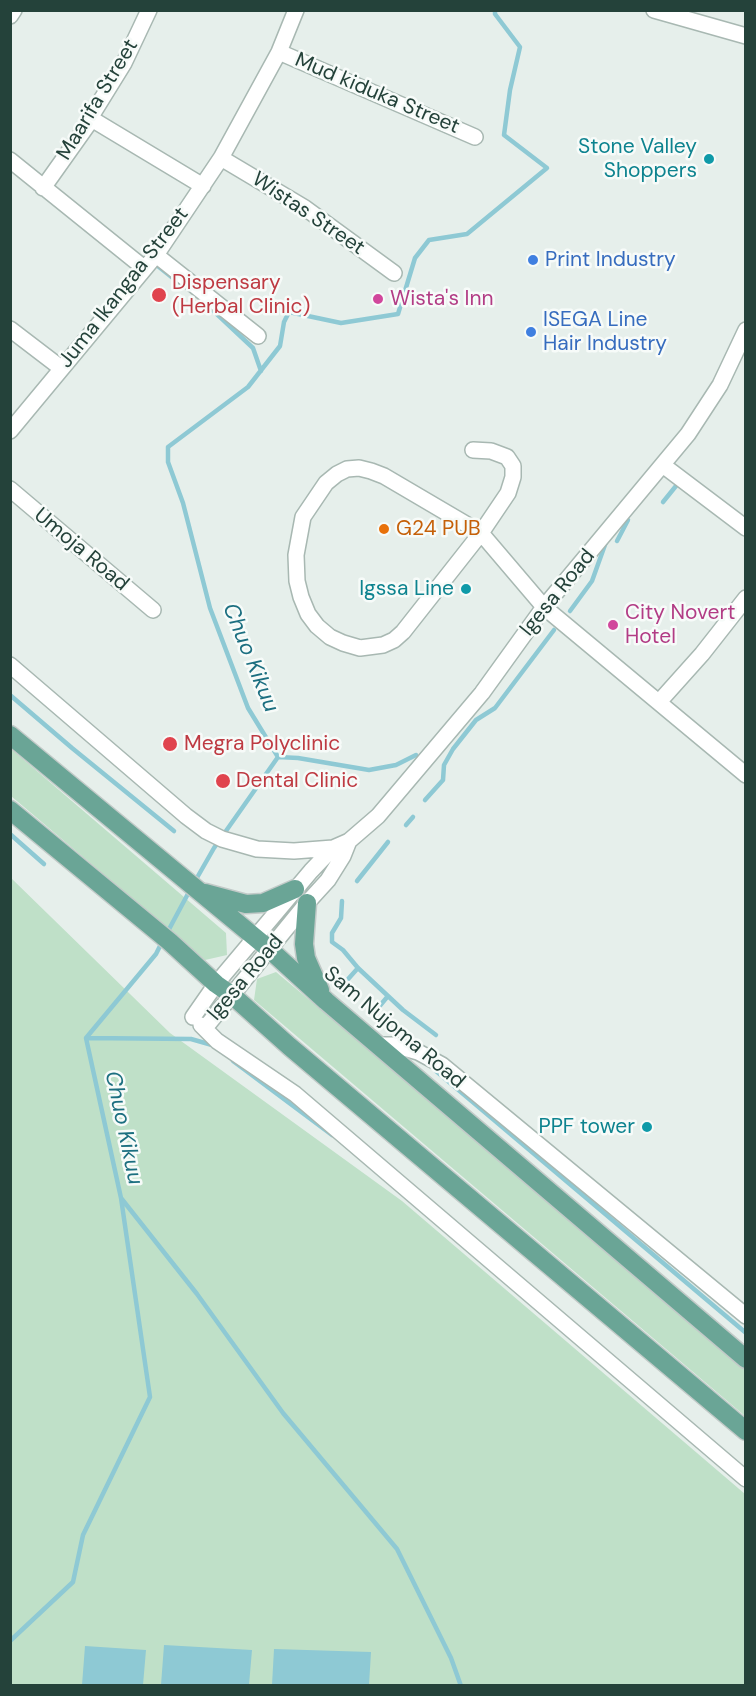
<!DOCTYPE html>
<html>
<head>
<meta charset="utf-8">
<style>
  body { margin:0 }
  #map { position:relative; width:756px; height:1696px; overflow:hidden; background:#e6efeb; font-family:"DM Sans",sans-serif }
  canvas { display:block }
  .frame { position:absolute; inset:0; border:12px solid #24423a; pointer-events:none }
</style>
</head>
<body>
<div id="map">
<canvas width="756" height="1696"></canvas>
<div class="frame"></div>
</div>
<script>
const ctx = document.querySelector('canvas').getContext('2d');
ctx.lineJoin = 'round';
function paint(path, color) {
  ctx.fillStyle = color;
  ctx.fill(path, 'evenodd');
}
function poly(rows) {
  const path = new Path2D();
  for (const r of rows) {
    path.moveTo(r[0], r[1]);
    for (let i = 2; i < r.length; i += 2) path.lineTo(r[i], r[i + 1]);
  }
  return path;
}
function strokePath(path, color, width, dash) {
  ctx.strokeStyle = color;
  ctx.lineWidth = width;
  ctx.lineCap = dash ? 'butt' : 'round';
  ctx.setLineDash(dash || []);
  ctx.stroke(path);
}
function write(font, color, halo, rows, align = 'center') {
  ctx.font = font + ' "DM Sans",sans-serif';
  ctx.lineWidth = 5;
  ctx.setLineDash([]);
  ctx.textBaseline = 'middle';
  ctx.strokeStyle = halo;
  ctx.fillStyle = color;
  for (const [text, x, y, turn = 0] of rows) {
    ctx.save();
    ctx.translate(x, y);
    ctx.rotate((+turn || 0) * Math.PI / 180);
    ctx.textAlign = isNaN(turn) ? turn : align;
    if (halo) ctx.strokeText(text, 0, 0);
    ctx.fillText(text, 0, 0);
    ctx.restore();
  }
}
paint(poly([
  [10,748,226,933,227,955,205,960,11,796],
  [10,877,170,1033,402,1201,745,1494,745,1685,11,1685],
  [276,972,745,1364,745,1416,254,1000,257,979]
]), '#bfe0c8');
paint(poly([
  [164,1645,252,1650,249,1685,161,1685],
  [85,1646,146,1650,143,1685,82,1685],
  [274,1649,371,1652,369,1685,272,1685]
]), '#8ec9d4');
strokePath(poly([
  [153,265,154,263,174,279],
  [204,302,253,348,261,371],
  [663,502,680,481],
  [617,541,628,520],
  [570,611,592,581,606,542],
  [10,695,72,748,174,831],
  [278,757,298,758,369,770,396,765,416,755],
  [425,800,443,780,444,765,453,749,476,720,495,708,554,630],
  [406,825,413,817],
  [10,834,44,864],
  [357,881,388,842],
  [194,883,214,848,278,757,248,708,210,608,183,503,168,462,168,447,248,387,280,346,284,322,289,312,341,323,398,314,415,258,429,240,467,234,547,168,504,135,510,90,520,47,495,14,495,10],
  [342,901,341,918,332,933,332,942,343,950,358,968,403,1010,436,1035],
  [167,933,190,890],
  [341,987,358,968],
  [373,1014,388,996],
  [86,1038,191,1039,212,1045],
  [233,1061,332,1135],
  [436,1071,746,1333],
  [121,1198,197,1294,283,1413,397,1549,451,1658,461,1686],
  [10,1641,73,1582,83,1535,150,1397,121,1198,86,1038,156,954,163,940]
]), '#8ec9d4', 4.5);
const minor = poly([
  [654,10,746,36],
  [10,16,14,10],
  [279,52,475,137],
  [90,118,203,186],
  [221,158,305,208,394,273],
  [10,160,144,268],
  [43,188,87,126,90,118,124,63,149,10],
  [156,255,258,336],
  [10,329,61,368],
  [10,431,156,255,221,158,279,52,296,10],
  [473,450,491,451,507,457,513,466,513,477,508,493,481,533,403,632,394,640,383,645,360,648,343,643,330,637,317,626,308,614,301,597,297,581,296,555,303,517,326,483,337,474,347,469,359,468,371,471,384,476,481,533,544,607,746,775],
  [664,466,746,528],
  [10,489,153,610],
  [10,665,186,816,206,831,222,839,257,849,294,851,333,848],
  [659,702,702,654,746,598],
  [193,1017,216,984,311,871,333,848,349,841,378,816,482,693,544,607,688,434,720,385,746,330],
  [201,1025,217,1041,295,1094,746,1479],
  [205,1028,307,903,328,880,343,856,349,841],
  [380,1045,394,1045,418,1052,442,1065,746,1316]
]);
const major = poly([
  [10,735,269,949,326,1001,746,1359],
  [10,810,170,942,216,984,233,996,289,1046,746,1431],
  [205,893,246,904,263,903,295,889],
  [307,903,304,944,306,958,320,990]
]);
strokePath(minor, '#a8b8b2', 18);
strokePath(major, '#c2cac8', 21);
strokePath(minor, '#fff', 15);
strokePath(major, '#6aa596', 18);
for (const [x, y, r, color] of [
  [709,159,6,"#0f9aa8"],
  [533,260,6,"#3f7fe0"],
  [159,295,8,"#e0444e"],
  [378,299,6,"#d1479c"],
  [531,332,6,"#3f7fe0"],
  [384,529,6,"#e8710a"],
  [466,589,6,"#0f9aa8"],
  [613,625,6,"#d1479c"],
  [170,744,8,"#e0444e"],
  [223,781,8,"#e0444e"],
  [647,1127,6,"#0f9aa8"]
]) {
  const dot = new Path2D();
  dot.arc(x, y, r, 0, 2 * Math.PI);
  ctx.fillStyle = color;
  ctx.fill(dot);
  strokePath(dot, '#f7fbf9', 2);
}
write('21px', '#24423a', '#f7fbf9', [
  ["Mud kiduka Street",377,94,23],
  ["Maarifa Street",98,100,-59],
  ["Wistas Street",308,214,34],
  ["Juma Ikangaa Street",124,288,-52],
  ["Umoja Road",81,550,40],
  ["Igesa Road",558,593,-51],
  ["Igesa Road",246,978,-50],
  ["Sam Nujoma Road",394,1028,40]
]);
write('21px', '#0d838f', '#f7fbf9', [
  ["Stone Valley",697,147],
  ["Shoppers",697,171],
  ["Igssa Line",454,589],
  ["PPF tower",635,1127]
], 'right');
write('21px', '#366cbe', '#f7fbf9', [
  ["Print Industry",545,260],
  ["ISEGA Line",543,320],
  ["Hair Industry",543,344]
], 'left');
write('21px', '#be3a42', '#f7fbf9', [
  ["Dispensary",172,283],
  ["(Herbal Clinic)",172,307],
  ["Megra Polyclinic",184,744],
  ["Dental Clinic",236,781]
], 'left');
write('21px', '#b23c85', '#f7fbf9', [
  ["Wista's Inn",390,299],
  ["City Novert",625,613],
  ["Hotel",625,637]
], 'left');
write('21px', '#c56008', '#f7fbf9', [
  ["G24 PUB",396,529]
], 'left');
write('italic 22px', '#1c6f80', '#f7fbf9', [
  ["Chuo Kikuu",250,658,68],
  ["Chuo Kikuu",123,1128,78]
]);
</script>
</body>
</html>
